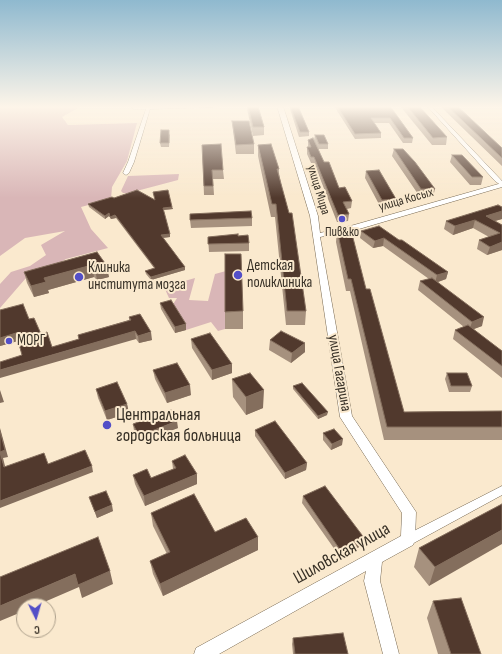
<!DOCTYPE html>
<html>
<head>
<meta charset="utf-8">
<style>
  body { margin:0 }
  #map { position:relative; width:502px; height:654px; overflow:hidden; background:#fae9ce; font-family:"Sofia Sans Condensed",sans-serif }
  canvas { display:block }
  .north { position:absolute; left:16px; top:598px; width:40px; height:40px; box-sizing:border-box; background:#fae9ce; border:1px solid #ac9f8b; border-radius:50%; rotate:175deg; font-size:11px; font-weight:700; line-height:16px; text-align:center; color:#373026 }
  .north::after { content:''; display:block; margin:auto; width:14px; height:18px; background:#534fc7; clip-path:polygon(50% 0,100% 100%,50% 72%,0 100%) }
</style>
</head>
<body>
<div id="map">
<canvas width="502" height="654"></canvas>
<div class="north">С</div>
</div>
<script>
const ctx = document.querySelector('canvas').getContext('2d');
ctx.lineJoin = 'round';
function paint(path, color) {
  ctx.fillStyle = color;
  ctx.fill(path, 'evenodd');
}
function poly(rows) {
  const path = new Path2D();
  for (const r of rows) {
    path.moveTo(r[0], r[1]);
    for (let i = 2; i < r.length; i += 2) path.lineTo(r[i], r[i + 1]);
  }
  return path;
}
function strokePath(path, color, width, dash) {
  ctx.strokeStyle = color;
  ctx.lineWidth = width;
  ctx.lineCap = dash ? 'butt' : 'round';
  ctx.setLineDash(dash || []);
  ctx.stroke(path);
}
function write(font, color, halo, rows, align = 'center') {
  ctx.font = font + ' "Sofia Sans Condensed",sans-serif';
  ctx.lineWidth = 4;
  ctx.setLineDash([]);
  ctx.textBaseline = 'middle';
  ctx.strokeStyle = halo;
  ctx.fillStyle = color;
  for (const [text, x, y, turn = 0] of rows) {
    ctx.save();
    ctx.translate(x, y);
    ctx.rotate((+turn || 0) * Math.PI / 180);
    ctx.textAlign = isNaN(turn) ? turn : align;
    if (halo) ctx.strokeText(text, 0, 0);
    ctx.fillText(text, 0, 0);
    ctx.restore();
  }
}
paint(poly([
  [0,106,82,106,62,117,68,125,137,123,127,161,112,187,111,199,81,207,91,229,108,248,66,259,41,274,26,278,0,308,0,284,11,272,30,266,46,255,41,245,65,231,25,238,0,256],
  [179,174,178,180,129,193,123,193,121,191,128,176],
  [226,271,225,329,218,331,211,322,186,330,172,306,177,298,169,298,164,287,195,278,189,300,208,301,215,274]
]), '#d9b6b7');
const minor = poly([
  [133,106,137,107,220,106,218,107,150,109,134,162,129,173,126,175,123,173,128,162,146,109,134,109,132,108,133,106],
  [427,106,431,106,502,181,502,186,495,181,427,106],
  [502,486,502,495,412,544,408,545,404,544,402,540,404,536,502,486]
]);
const tertiary = poly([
  [277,106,283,106,318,216,320,233,354,225,502,183,502,187,359,229,320,237,352,416,416,512,415,540,413,545,382,562,380,581,399,654,383,654,364,581,366,571,219,654,194,654,196,648,401,536,402,513,340,417,310,216,277,106]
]);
strokePath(minor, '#786952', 1);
strokePath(tertiary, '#786952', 1);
paint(minor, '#fff');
paint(tertiary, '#fff');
paint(poly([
  [247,106,258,106,264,127,264,135,253,136,247,109],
  [289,106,298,106,309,132,309,136,299,137],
  [334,106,390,106,413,138,412,143,403,143,389,123,374,123,381,133,381,138,355,139],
  [400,106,419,106,447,137,446,145,432,145],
  [440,106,469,106,458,106,502,148,502,166],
  [232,121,254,144,254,154,236,154,233,130],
  [170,134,169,147,161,147,160,143],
  [315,135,328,144,328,149,318,149,314,140],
  [308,140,324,162,339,188,352,201,351,208,347,209,349,214,348,221,337,222,314,163,311,163,307,154,307,147,308,147],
  [202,145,223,170,224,179,213,179,214,195,204,195],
  [258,145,279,169,279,173,306,311,305,325,286,325,275,217,271,217,258,156],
  [394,149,435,189,433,197,420,197,392,156],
  [452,155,483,177,481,185,470,185,450,162],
  [366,171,396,199,394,207,381,208,365,178],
  [153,192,172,207,173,209,163,210,170,237,163,238,185,267,185,270,151,280,146,274,145,271,154,268,116,218,111,219,109,216,105,219,89,207,88,204,114,198,155,199],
  [502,207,502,219,495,221,502,225,502,250,487,255,477,249,479,240,489,237,473,228,453,235,444,229,446,221],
  [252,218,252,226,191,228,190,220],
  [337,230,366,289,404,412,502,411,502,440,384,440,350,291,346,291,336,242],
  [361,231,399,240,448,272,446,279,438,282,482,326,473,329,502,351,502,378,453,339,455,330,464,327,418,290,420,281,429,279,383,246,373,248,360,238],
  [238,236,249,243,249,251,209,252,208,237],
  [97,252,109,277,97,280,94,277,48,290,49,293,34,297,27,283,24,272],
  [160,303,186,330,175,333,161,309],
  [0,310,29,319,41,334,52,347,79,339,78,335,129,320,129,317,152,340,139,343,136,339,22,355,18,341,0,346],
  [243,311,243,329,225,329,225,312],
  [191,339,232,373,212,380,192,348],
  [270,340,305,343,305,352,291,363,269,350],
  [153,370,191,395,167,403,155,379],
  [447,373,472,386,470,392,449,392,445,379],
  [232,379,263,408,246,415,233,397],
  [293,386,327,415,318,419,293,389],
  [96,389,127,404,129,413,107,420,98,398],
  [133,424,178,428,140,442,134,431],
  [255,430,307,463,306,470,285,479,255,436],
  [323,433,342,445,331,450,323,440],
  [172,461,197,484,145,506,135,484,133,475,151,478,173,469],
  [303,496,363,545,340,557,302,503],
  [89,497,113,511,97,518],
  [502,504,429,586,414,567,419,548],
  [151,513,215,532,258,537,258,550,163,596,153,574,150,561,167,554,153,526],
  [433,601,481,654,438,654,427,618],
  [293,638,348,654,293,654,292,644]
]), '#a6917e');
paint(poly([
  [172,207,173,209,163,210,163,208],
  [502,211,502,219,484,224,486,216],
  [109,213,109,216,105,219,105,216],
  [115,215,116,218,111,219,110,217],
  [475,220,473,228,453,235,455,226],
  [170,234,170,237,161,238,161,235],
  [384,238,383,246,373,248,375,241],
  [502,242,502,250,487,255,490,247],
  [92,265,94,277,48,290,49,293,34,297,31,286,44,278],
  [107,266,109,277,97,280,95,269],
  [185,267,185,270,151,280,151,277],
  [448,272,446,279,435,283,437,275],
  [484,317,482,326,469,331,472,322],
  [186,324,186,330,175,333,175,327],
  [135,331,136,339,0,378,0,370],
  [151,332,152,340,139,343,138,336],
  [16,333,18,341,0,346,0,338],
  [305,343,305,352,291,363,292,353],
  [232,364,232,373,212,380,212,370],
  [190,385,191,395,167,403,165,393],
  [0,390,4,402,0,403],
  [264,390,263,408,246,415,246,397],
  [127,404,129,413,107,420,105,411],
  [328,412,327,415,318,419,318,416],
  [177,421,178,428,140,442,139,436],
  [0,428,8,457,3,458,7,474,4,467,0,452],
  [343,439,342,445,331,450,332,444],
  [307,463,306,470,285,479,285,473],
  [92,466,93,472,0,508,0,501],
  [197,474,197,484,145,506,144,496],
  [112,505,113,511,97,518,95,512],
  [502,530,502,544,429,586,435,567],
  [258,537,258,550,163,596,160,584],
  [365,539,363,545,340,557,341,551],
  [110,571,113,584,82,598,79,587,35,606,24,606,24,611,0,621,0,606,75,574]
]), '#846e5d');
const building = poly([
  [248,106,258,106,264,127,253,127,248,106],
  [290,106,298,106,309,132,300,132,290,106],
  [337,106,390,106,413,138,404,138,390,118,371,118,381,133,355,134,337,106],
  [407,106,419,106,447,137,433,138,407,106],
  [447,106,457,106,502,148,502,158,447,106],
  [232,121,249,121,254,144,236,145,232,121],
  [161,130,169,130,169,143,160,143,161,130],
  [315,135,324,135,328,144,319,144,315,135],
  [313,138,324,162,329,162,339,188,345,187,352,201,343,202,349,214,338,215,314,157,311,157,307,147,311,147,308,140,313,138],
  [221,144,223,170,212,170,213,186,204,186,202,145,221,144],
  [271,144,279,169,277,169,289,213,292,213,306,311,287,311,276,204,272,204,258,145,271,144],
  [394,149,403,149,415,162,435,189,421,189,394,149],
  [452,155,462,155,483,177,472,177,452,155],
  [379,170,396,199,382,200,366,171,379,170],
  [137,190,155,200,153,192,168,190,172,207,163,208,170,234,161,235,185,267,151,277,145,271,155,268,115,215,110,217,109,213,105,216,88,204,112,197,114,198,137,190],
  [498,205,502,207,502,211,486,216,502,225,502,242,490,247,479,240,500,233,475,220,455,226,446,221,498,205],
  [251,211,252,218,190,220,190,214,251,211],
  [379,226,399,240,402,240,448,272,437,275,384,238,375,241,361,231,379,226],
  [337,230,351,230,366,289,370,289,404,412,502,411,502,427,387,427,351,279,348,279,337,230],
  [238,234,238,236,248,235,249,243,208,244,208,237,238,234],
  [97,252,107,266,95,269,92,265,44,278,46,282,31,286,24,272,97,252],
  [225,254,241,254,243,311,225,312,225,254],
  [432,278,484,317,472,322,420,281,432,278],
  [171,300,186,324,175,327,160,303,171,300],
  [23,304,29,319,34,318,41,334,47,332,52,347,79,339,78,335,131,320,129,317,140,314,151,332,138,336,135,331,0,370,0,362,22,355,16,333,0,338,0,310,23,304],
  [468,325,502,351,502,366,455,330,468,325],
  [281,331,305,343,292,353,270,340,281,331],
  [210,333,232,364,212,370,191,339,210,333],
  [177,363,190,385,165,393,153,370,177,363],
  [250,373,264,390,246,397,232,379,250,373],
  [447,373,467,373,472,386,451,386,447,373],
  [117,382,127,404,105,411,96,389,117,382],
  [302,383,328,412,318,416,293,386,302,383],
  [171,410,177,421,139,436,133,424,171,410],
  [275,421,307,463,285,473,255,430,275,421],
  [334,429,343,439,332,444,323,433,334,429],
  [0,431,5,450,0,452,4,467,44,453,48,464,85,450,92,466,0,501,0,431],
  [185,455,197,474,144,496,133,475,147,469,151,478,176,468,172,461,185,455],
  [325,486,365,539,341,551,303,496,325,486],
  [106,491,112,505,95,512,89,497,106,491],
  [194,494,215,532,246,518,258,537,160,584,150,561,170,552,151,513,194,494],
  [502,504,502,530,435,567,419,548,502,504],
  [98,537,110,571,78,585,75,574,0,606,0,577,98,537],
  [461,598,481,654,451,654,433,601,461,598],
  [343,633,348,654,295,654,293,638,343,633]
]);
paint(building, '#51392d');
strokePath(building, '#846e5d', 1);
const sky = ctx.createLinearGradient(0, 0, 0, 198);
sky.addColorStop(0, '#8fb9cf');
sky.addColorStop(0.54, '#fdf5e9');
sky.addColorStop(1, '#fdf5e900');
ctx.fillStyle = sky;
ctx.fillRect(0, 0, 502, 198);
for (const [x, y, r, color] of [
  [342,219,4,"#534fc7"],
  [238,275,5,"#534fc7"],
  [79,277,5,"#534fc7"],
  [9,341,4,"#534fc7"],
  [107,425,5,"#534fc7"]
]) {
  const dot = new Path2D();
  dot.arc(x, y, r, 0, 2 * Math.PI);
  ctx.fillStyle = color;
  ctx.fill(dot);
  strokePath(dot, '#fae9ce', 1.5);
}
write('13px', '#373026', '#fae9ce', [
  ["улица Мира",318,190,73],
  ["улица Косых",406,200,-16]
]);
write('13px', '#373026', '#fae9ce', [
  ["Пив&ко",342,233]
]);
write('15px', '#373026', '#fae9ce', [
  ["Детская",247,266],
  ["поликлиника",247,283],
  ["Клиника",88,268],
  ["института мозга",88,285],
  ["МОРГ",17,341]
], 'left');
write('15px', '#373026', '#fae9ce', [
  ["улица Гагарина",339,373,80]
]);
write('18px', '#373026', '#fae9ce', [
  ["Центральная",116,415],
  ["городская больница",116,436]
], 'left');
write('18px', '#373026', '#fae9ce', [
  ["Шиловская улица",342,554,-29]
]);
</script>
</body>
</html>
